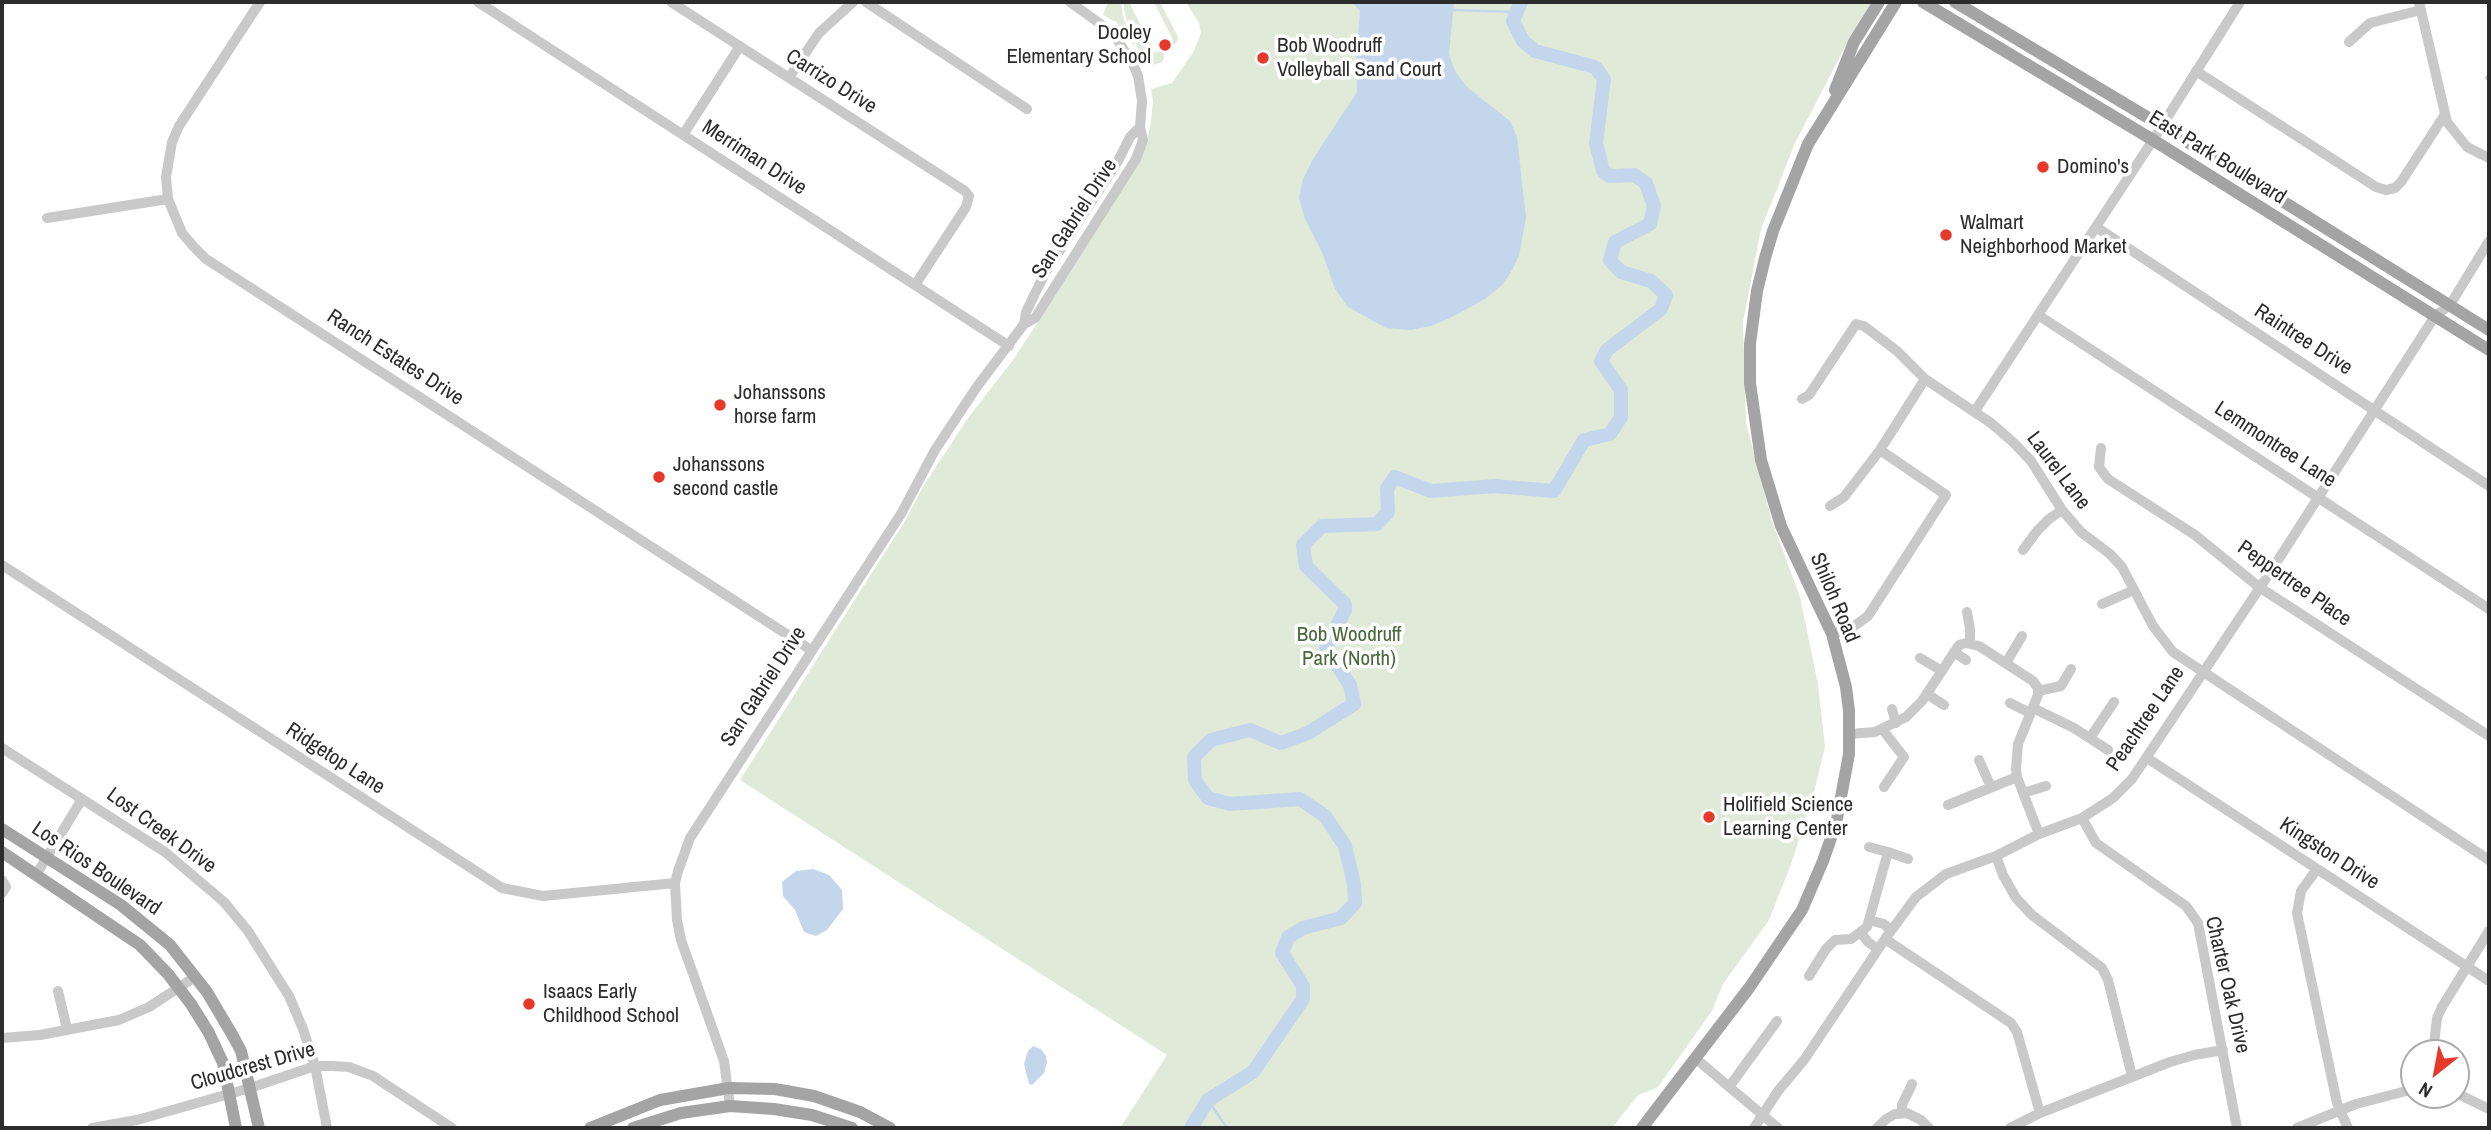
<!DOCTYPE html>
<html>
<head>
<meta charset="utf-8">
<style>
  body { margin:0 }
  #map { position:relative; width:2491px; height:1130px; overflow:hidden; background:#fff; font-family:"Archivo Narrow",sans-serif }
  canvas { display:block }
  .frame { position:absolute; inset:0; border:4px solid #2c2c2c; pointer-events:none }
  .north { position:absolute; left:2400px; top:1039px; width:70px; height:70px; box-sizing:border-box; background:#fff; border:2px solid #ababab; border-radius:50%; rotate:211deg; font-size:19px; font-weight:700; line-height:28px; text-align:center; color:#2c2c2c }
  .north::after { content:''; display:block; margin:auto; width:24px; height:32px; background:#e7392a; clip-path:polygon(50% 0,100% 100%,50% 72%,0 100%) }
</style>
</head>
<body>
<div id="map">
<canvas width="2491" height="1130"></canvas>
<div class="frame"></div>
<div class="north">N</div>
</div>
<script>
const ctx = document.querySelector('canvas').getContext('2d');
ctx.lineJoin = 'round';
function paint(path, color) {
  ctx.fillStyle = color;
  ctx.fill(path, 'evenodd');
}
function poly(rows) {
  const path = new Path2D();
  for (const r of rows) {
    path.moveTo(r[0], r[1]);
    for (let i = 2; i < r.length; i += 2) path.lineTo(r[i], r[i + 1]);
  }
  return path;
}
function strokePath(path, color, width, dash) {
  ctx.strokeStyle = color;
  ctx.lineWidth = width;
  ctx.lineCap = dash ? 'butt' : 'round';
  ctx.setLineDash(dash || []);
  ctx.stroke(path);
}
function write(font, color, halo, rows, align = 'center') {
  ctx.font = font + ' "Archivo Narrow",sans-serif';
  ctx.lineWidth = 7;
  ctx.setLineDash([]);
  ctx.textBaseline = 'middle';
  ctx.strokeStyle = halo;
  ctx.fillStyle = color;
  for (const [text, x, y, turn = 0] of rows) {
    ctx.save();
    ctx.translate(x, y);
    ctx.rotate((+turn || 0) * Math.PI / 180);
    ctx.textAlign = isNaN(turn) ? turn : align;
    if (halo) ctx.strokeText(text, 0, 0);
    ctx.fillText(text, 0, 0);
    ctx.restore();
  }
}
paint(poly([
  [1108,2,1121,2,1123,17,1136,48,1116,22,1103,15],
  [1123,2,1129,2,1155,53,1163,50,1164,58,1162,62,1151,66,1145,66,1127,23],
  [1154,2,1160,2,1177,35,1178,40,1174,45,1169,44,1173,40],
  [1186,2,1874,2,1844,49,1795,143,1761,229,1743,322,1746,423,1772,521,1800,597,1818,684,1825,747,1813,796,1790,867,1769,920,1723,984,1712,1011,1658,1087,1638,1095,1612,1128,1120,1128,1167,1055,740,780,905,521,924,485,968,418,1013,360,1038,322,1056,290,1138,165,1146,146,1151,122,1153,100,1151,89,1172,83,1194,51,1201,33,1199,23]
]), '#e0ead9');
paint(poly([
  [1352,2,1454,2,1449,54,1455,71,1467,87,1510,121,1517,137,1526,218,1519,256,1511,272,1502,285,1485,299,1452,317,1431,326,1410,330,1386,328,1348,307,1335,289,1322,252,1305,219,1299,198,1303,179,1313,159,1357,92,1356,60,1360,11],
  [813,869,829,875,842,890,843,909,827,930,816,936,804,932,795,910,783,896,782,882,796,871],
  [1033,1046,1041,1049,1046,1056,1047,1062,1044,1073,1032,1085,1029,1084,1024,1064,1028,1051]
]), '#c4d6eb');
strokePath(poly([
  [1451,10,1515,12],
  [2489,75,2486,78,2489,80],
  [1208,1100,1227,1128]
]), '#c4d6eb', 2.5);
strokePath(poly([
  [1191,1128,1208,1100,1253,1072,1303,999,1303,986,1282,953,1288,937,1303,928,1341,918,1355,903,1354,884,1345,846,1325,816,1300,799,1230,804,1208,798,1195,780,1194,757,1211,740,1250,730,1281,743,1308,733,1354,704,1350,685,1326,648,1345,610,1345,604,1306,566,1303,545,1322,526,1377,524,1388,512,1387,488,1395,477,1431,491,1495,486,1554,491,1584,440,1610,434,1621,417,1621,390,1601,361,1607,350,1661,309,1666,295,1651,281,1621,272,1610,260,1615,242,1650,224,1654,206,1646,183,1634,175,1610,176,1603,171,1596,143,1604,79,1595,67,1535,51,1523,41,1513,21,1521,2]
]), '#c4d6eb', 14);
strokePath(poly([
  [260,2,179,126,172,142,166,177,168,199,182,233,194,247,206,259,811,650],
  [478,2,1009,346],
  [671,2,965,191,969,196,966,207,915,285],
  [866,2,1027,109],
  [2419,2,2447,122,2467,147,2489,158],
  [2349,42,2370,23,2421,10],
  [2196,71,2376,187,2386,190,2395,188,2401,182,2444,116],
  [790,76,819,33,853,2],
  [683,135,740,46],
  [47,218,168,199],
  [2096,227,2489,486],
  [2038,315,2489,609],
  [1024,324,1026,312,1045,273,1118,161,1130,137,1140,127],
  [1802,399,1809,395,1856,324,1864,326,1897,351,1925,379,1991,423,2014,443,2031,461,2062,510,2081,532,2110,554,2122,567,2153,626,2173,652,2489,860],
  [1975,411,2153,140,2240,2],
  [2101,448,2099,467,2108,479,2195,535,2259,587,2489,736],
  [1830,506,1844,497,1880,450,1925,379],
  [2023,550,2037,531,2049,519,2062,510],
  [2,565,502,888,543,896,675,883],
  [2102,604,2134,590],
  [1967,612,1970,629,1970,643],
  [1832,634,1853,627,1868,616,1946,495,1880,450],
  [1954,652,1966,660],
  [1920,658,1942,671],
  [2006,663,2022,636],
  [2038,691,2061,686,2071,669],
  [1927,694,1944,705],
  [2010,703,2030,713],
  [2033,708,2074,728,2108,750],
  [1892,709,1896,723],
  [1882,729,1904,757,1884,787],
  [1849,734,1875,732,1906,717,1922,701,1959,645,1966,643,1979,646,2033,681,2038,688,2038,695,2018,744,2016,769,2017,777,2039,834],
  [2090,738,2114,702],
  [2,748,165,852,224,902,248,931,289,996,303,1029,315,1066,327,1128],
  [2147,758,2489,981],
  [1979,760,1991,787],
  [2023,793,2046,786],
  [1948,805,2017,777],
  [2082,818,2096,843,2186,906,2198,923,2237,1128],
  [1869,847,1888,852],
  [1996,856,2003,875,2016,898,2032,915,2102,968,2108,980,2132,1076],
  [2317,869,2301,891,2297,913,2337,1103,2348,1128],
  [36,875,82,799],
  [2,880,6,887,2,893],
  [1869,920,1884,924,1891,931],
  [1861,933,1868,942,1878,949],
  [1885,939,2011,1023,2017,1032,2040,1113],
  [1809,976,1826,949,1835,940,1851,939,1867,927,1888,852,1908,859],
  [58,991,67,1029],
  [2,1038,40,1035,119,1020,149,1007,195,977],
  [2433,1053,2437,1018,2442,1007,2489,931],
  [1695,1058,1778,1128],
  [1729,1087,1777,1021],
  [2456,1093,2489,1109],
  [730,1106,724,1061,681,940,677,920,675,883,678,871,690,838,901,514,935,450,976,388,1024,324,1035,318,1136,159,1143,140,1140,127,1142,101,1138,76,1133,64,1113,33,1070,2],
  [1902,1114,1902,1105,1912,1084],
  [92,1128,137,1120,250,1088,315,1066,332,1066,349,1067,373,1076,452,1128],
  [1754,1128,1778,1091,1804,1060,1885,939,1916,897,1946,874,1996,856,2039,834,2082,818,2113,798,2132,779,2271,571,2435,316,2450,305,2489,241],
  [1877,1128,1886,1119,1895,1114,1907,1113,1921,1120,1929,1128],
  [2010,1128,2040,1113,2170,1062,2194,1055,2223,1050],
  [2297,1128,2356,1104,2414,1089]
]), '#c9c9c9', 10);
strokePath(poly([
  [1923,2,2153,140,2489,350],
  [1955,2,2162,126,2489,330],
  [1835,90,1854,42,1879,2],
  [2,829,121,905,170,945,207,992,233,1036,241,1051,259,1128],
  [2,852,140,945,168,974,191,1004,209,1033,223,1063,236,1128],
  [590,1128,660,1100,729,1088,775,1089,814,1096,860,1112,890,1128],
  [633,1128,681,1113,730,1106,774,1109,812,1115,852,1128],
  [1642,1128,1749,988,1802,910,1823,861,1836,824,1849,754,1849,711,1846,687,1832,634,1781,526,1761,460,1750,383,1750,344,1757,291,1765,258,1773,231,1808,144,1896,2]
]), '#a4a4a4', 12);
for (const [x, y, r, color] of [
  [1165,45,7,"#e7392a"],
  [1263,58,7,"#e7392a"],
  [2043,167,7,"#e7392a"],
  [1946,235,7,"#e7392a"],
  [720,405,7,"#e7392a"],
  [659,477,7,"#e7392a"],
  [1709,817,7,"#e7392a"],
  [529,1004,7,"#e7392a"]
]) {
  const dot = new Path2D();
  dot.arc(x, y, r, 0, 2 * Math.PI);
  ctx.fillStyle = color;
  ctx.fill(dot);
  strokePath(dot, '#fff', 2.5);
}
write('21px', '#2c2c2c', '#fff', [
  ["Dooley",1151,33,"right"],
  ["Elementary School",1151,57,"right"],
  ["Bob Woodruff",1277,46],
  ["Volleyball Sand Court",1277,70],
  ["Domino's",2057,167],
  ["Walmart",1960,223],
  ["Neighborhood Market",1960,247],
  ["Johanssons",734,393],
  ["horse farm",734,417],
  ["Johanssons",673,465],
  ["second castle",673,489],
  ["Holifield Science",1723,805],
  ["Learning Center",1723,829],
  ["Isaacs Early",543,992],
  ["Childhood School",543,1016]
], 'left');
write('21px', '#2c2c2c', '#fff', [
  ["Carrizo Drive",831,82,32],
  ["Merriman Drive",754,158,33],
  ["East Park Boulevard",2217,158,32],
  ["San Gabriel Drive",1075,219,-57],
  ["Raintree Drive",2303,340,33],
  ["Ranch Estates Drive",395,358,33],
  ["Lemmontree Lane",2275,445,33],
  ["Laurel Lane",2058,471,53],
  ["Peppertree Place",2294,584,35],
  ["Shiloh Road",1834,598,67],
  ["San Gabriel Drive",764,687,-57],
  ["Peachtree Lane",2146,719,-56],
  ["Ridgetop Lane",335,759,33],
  ["Lost Creek Drive",161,831,36],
  ["Kingston Drive",2329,854,33],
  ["Los Rios Boulevard",96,869,34],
  ["Charter Oak Drive",2227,985,77],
  ["Cloudcrest Drive",253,1067,-16]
]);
write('21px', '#486839', '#fff', [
  ["Bob Woodruff",1349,635],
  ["Park (North)",1349,659]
]);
</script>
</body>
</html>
